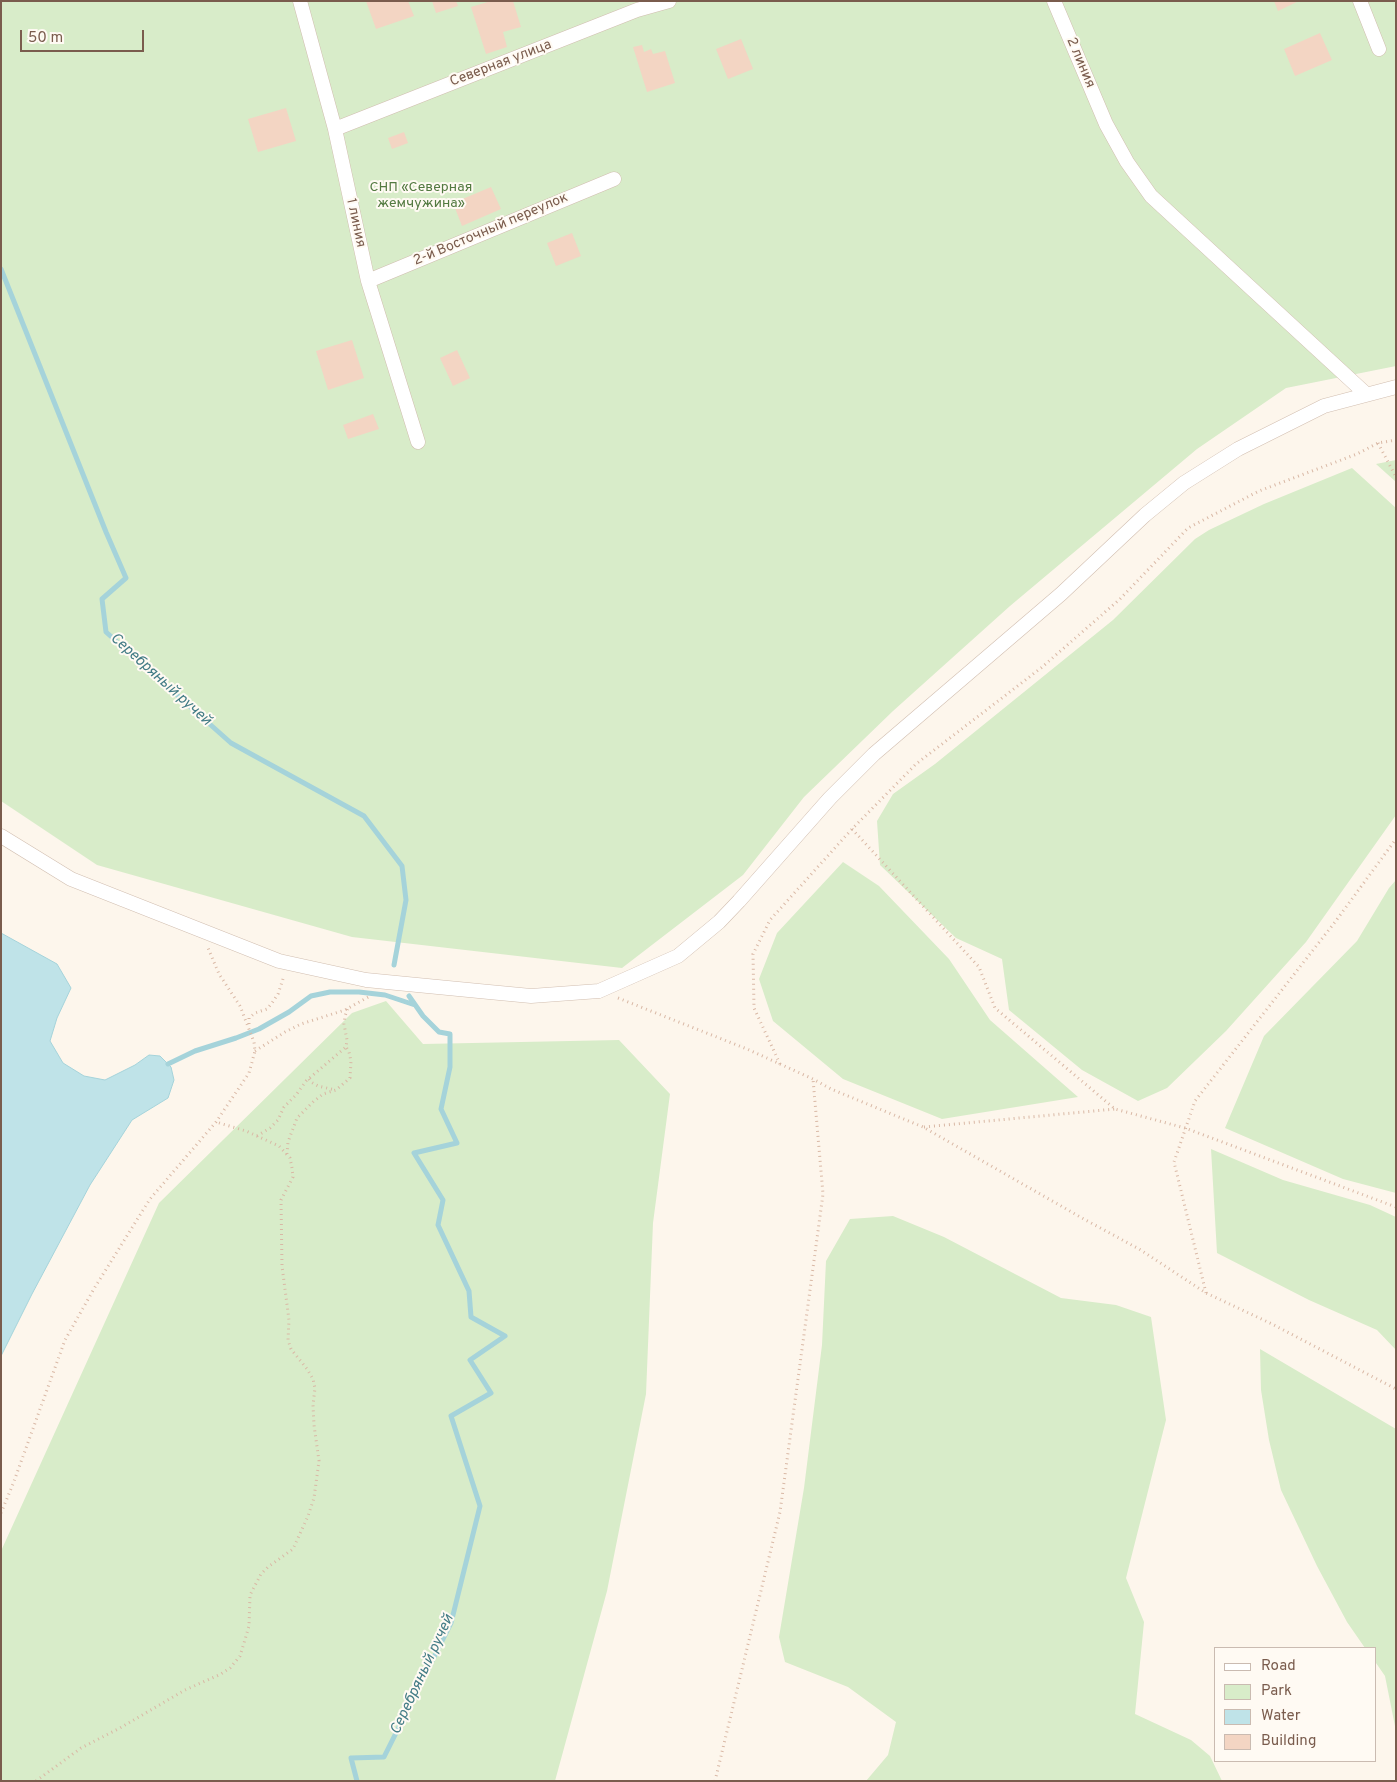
<!DOCTYPE html>
<html>
<head>
<meta charset="utf-8">
<style>
  body { margin:0 }
  #map { position:relative; width:1397px; height:1782px; overflow:hidden; background:#fdf6ec; font-family:Overpass,sans-serif }
  canvas { display:block }
  .frame { position:absolute; inset:0; border:2px solid #7a5c4d; pointer-events:none }
  .legend { position:absolute; left:1214px; top:1647px; width:162px; height:115px; box-sizing:border-box; background:#fffaf3; border:1px solid #cabbb1; margin:0; padding:6px 9px; list-style:none; font-size:15px; color:#7a5c4d }
  .legend li { display:flex; align-items:center; gap:10px; height:25px }
  .legend b { width:25px; border:1px solid #cabbb1 }
  .scale { position:absolute; left:20px; top:30px; width:124px; height:22px; box-sizing:border-box; border:2px solid #7a5c4d; border-top:0; padding-left:6px; font-size:15px; line-height:18px; white-space:nowrap; color:#7a5c4d; -webkit-text-stroke:4px #fffaf3; paint-order:stroke }
</style>
</head>
<body>
<div id="map">
<canvas width="1397" height="1782"></canvas>
<div class="frame"></div>
<ul class="legend">
<li><b style="height:6px;background:#fff"></b>Road</li>
<li><b style="height:14px;background:#d8ecc9"></b>Park</li>
<li><b style="height:14px;background:#bfe3e8"></b>Water</li>
<li><b style="height:14px;background:#f3d5c3"></b>Building</li>
</ul>
<div class="scale">50 m</div>
</div>
<script>
const ctx = document.querySelector('canvas').getContext('2d');
ctx.lineJoin = 'round';
function paint(path, color) {
  ctx.fillStyle = color;
  ctx.fill(path, 'evenodd');
}
function poly(rows) {
  const path = new Path2D();
  for (const r of rows) {
    path.moveTo(r[0], r[1]);
    for (let i = 2; i < r.length; i += 2) path.lineTo(r[i], r[i + 1]);
  }
  return path;
}
function strokePath(path, color, width, dash) {
  ctx.strokeStyle = color;
  ctx.lineWidth = width;
  ctx.lineCap = dash ? 'butt' : 'round';
  ctx.setLineDash(dash || []);
  ctx.stroke(path);
}
function write(font, color, halo, rows, align = 'center') {
  ctx.font = font + ' Overpass,sans-serif';
  ctx.lineWidth = 4;
  ctx.setLineDash([]);
  ctx.textBaseline = 'middle';
  ctx.strokeStyle = halo;
  ctx.fillStyle = color;
  for (const [text, x, y, turn = 0] of rows) {
    ctx.save();
    ctx.translate(x, y);
    ctx.rotate((+turn || 0) * Math.PI / 180);
    ctx.textAlign = isNaN(turn) ? turn : align;
    if (halo) ctx.strokeText(text, 0, 0);
    ctx.fillText(text, 0, 0);
    ctx.restore();
  }
}
paint(poly([
  [1,1,1396,1,1396,366,1286,388,1197,449,1010,606,893,711,804,797,743,875,622,968,352,937,97,865,1,801],
  [1396,460,1396,482,1376,464],
  [1352,468,1396,508,1396,815,1306,942,1226,1031,1167,1088,1138,1101,1082,1070,1009,1010,1002,959,956,938,880,865,877,821,893,794,935,764,1113,620,1195,539,1209,530,1264,504],
  [843,862,879,886,949,959,990,1020,1078,1097,942,1119,843,1079,773,1021,759,979,777,933],
  [1396,880,1396,1193,1343,1179,1225,1128,1264,1036,1357,941,1389,888],
  [386,1001,423,1044,619,1040,670,1094,653,1223,646,1394,607,1591,555,1781,1,1781,1,1551,159,1203,352,1013],
  [1211,1149,1283,1180,1370,1205,1396,1217,1396,1350,1377,1330,1309,1300,1217,1253],
  [893,1216,944,1237,1061,1298,1116,1305,1151,1317,1166,1420,1126,1578,1144,1622,1135,1714,1191,1740,1210,1756,1222,1781,866,1781,888,1755,896,1722,848,1687,785,1662,779,1637,804,1488,822,1345,826,1261,850,1219],
  [1260,1349,1396,1429,1396,1731,1385,1676,1376,1663,1376,1648,1365,1648,1347,1622,1317,1566,1281,1490,1269,1440,1261,1390]
]), '#d8ecc9');
const water = poly([
  [1,933,57,964,71,988,57,1018,50,1041,63,1063,84,1076,105,1080,135,1065,149,1055,160,1056,171,1067,174,1080,168,1098,132,1120,90,1185,32,1294,1,1356,1,933]
]);
paint(water, '#bfe3e8');
strokePath(water, '#a5d3da', 1);
strokePath(poly([
  [1,269,106,532,126,578,102,599,106,632,231,743,364,816,402,866,406,900,394,965],
  [168,1064,195,1051,236,1038,259,1029,289,1012,311,996,330,992,359,992,385,995,415,1005],
  [357,1781,351,1758,384,1757,451,1623,480,1506,451,1416,491,1393,470,1360,505,1336,471,1317,469,1291,438,1225,443,1200,414,1153,457,1143,441,1109,450,1067,450,1034,439,1032,423,1016,409,996]
]), '#a5d3da', 5);
paint(poly([
  [366,1,408,1,414,16,376,29],
  [432,1,456,1,458,6,436,13],
  [491,1,513,1,521,27,503,32,507,47,486,54,471,7],
  [1274,1,1299,1,1278,11],
  [1320,33,1332,60,1295,76,1284,49],
  [741,39,753,69,728,79,716,49],
  [642,45,644,52,651,49,653,54,665,51,675,83,647,92,633,47],
  [286,108,296,141,258,152,248,119],
  [404,132,408,143,392,149,388,138],
  [491,187,501,209,462,226,453,203],
  [572,233,581,256,556,266,547,243],
  [352,340,364,378,328,390,316,351],
  [457,350,470,378,453,386,440,358],
  [373,414,379,429,348,439,343,425]
]), '#f3d5c3');
const street = poly([
  [300,1,335,129,368,281,418,442],
  [1054,1,1106,124,1127,162,1151,196,1366,394],
  [1360,1,1379,49],
  [335,129,637,10,669,1],
  [368,281,614,179],
  [1,836,71,879,279,961,366,980,489,992,531,996,599,991,678,956,719,922,739,901,830,798,874,754,1061,594,1145,515,1184,483,1238,449,1324,406,1396,387]
]);
strokePath(street, '#d1beb0', 15);
strokePath(poly([
  [1378,443,1396,477],
  [852,829,979,967,995,1008,1115,1109,1185,1128,1396,1207],
  [618,998,747,1049,813,1079,831,1089,923,1127,1082,1218,1139,1249,1206,1293,1272,1324,1396,1389],
  [249,1024,249,1018,255,1013,267,1009,272,1003,278,994,284,976],
  [255,1051,285,1032,301,1024,345,1010,370,996],
  [780,1064,754,1008,753,954,770,920,852,829,916,764,1041,668,1120,599,1188,528,1259,491,1357,454,1378,443,1396,440],
  [309,1079,311,1082,318,1086,335,1090],
  [924,1127,1115,1109],
  [257,1136,270,1128,278,1120,284,1107,296,1095,306,1081,346,1047],
  [287,1154,288,1142,297,1118,313,1102,323,1094,336,1090,350,1078,351,1061,349,1052,346,1047,347,1040,344,1024,345,1016,348,1008],
  [1206,1293,1174,1162,1195,1101,1335,922,1396,839],
  [1,1513,13,1484,65,1340,95,1287,150,1199,216,1122,249,1073,255,1051,254,1042,240,1006,219,974,208,948],
  [36,1781,81,1748,120,1728,185,1690,221,1674,230,1668,240,1656,244,1643,249,1626,250,1595,261,1574,268,1567,293,1549,308,1516,314,1498,319,1461,314,1425,313,1405,315,1388,313,1379,307,1369,291,1349,288,1340,289,1320,282,1266,281,1200,293,1177,292,1168,290,1158,279,1146,246,1131,216,1122],
  [715,1781,780,1512,823,1194,813,1079]
]), '#d9b8a5', 3, [1, 4]);
strokePath(street, '#fff', 14);
write('14px', '#7a5c4d', '#fffaf3', [
  ["2 линия",1080,63,67],
  ["Северная улица",501,64,-21],
  ["1 линия",355,223,78],
  ["2-й Восточный переулок",491,230,-23]
]);
write('14px', '#537a41', '#fffaf3', [
  ["СНП «Северная",421,188],
  ["жемчужина»",421,204]
]);
write('italic 15px', '#437c86', '#fffaf3', [
  ["Серебряный ручей",160,680,42],
  ["Серебряный ручей",423,1675,-65]
]);
</script>
</body>
</html>
